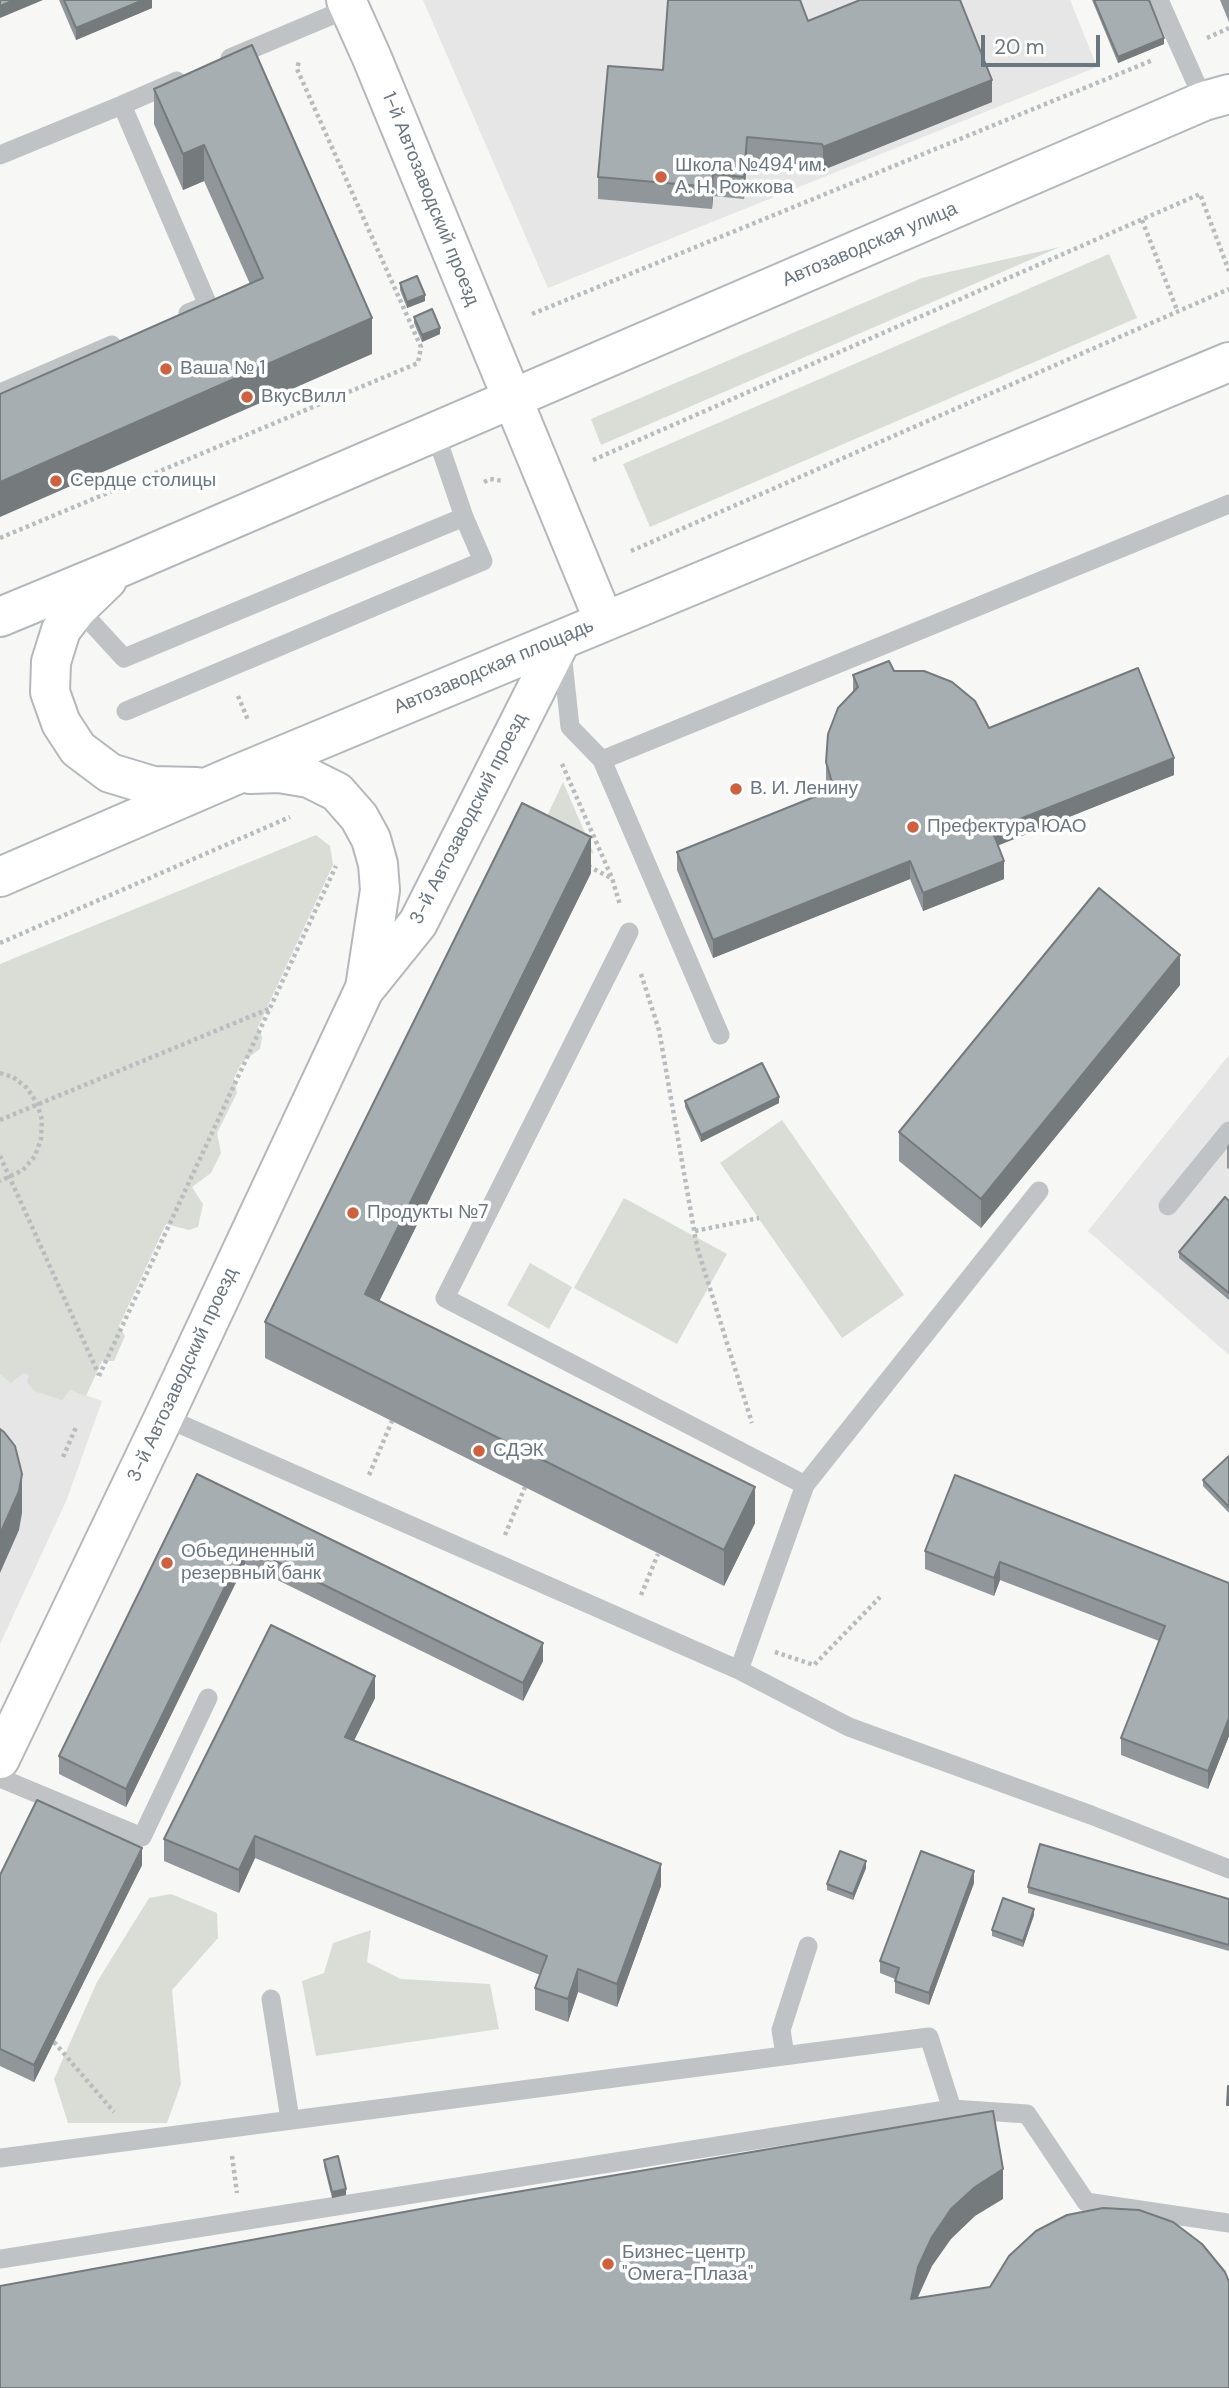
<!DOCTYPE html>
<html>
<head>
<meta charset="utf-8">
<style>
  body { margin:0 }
  #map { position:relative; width:1229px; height:2388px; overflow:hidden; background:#f7f7f5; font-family:"DM Sans",sans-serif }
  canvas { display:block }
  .scale { position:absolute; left:981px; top:35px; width:119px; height:32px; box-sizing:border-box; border:4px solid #6a7781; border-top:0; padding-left:9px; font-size:21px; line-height:24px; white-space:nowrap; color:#6a7781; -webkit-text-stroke:5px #fff; paint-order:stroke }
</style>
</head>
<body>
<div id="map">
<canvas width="1229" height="2388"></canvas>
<div class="scale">20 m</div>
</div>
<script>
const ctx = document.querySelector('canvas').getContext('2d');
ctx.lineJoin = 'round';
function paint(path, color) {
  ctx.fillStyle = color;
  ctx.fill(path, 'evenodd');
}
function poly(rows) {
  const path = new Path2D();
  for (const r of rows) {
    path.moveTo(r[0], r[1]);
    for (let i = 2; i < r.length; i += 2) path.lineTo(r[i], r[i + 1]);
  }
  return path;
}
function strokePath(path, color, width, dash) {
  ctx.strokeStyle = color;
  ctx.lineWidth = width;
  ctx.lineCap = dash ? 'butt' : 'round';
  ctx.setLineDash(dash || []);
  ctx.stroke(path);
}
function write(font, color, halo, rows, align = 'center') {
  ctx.font = font + ' "DM Sans",sans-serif';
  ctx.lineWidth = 7;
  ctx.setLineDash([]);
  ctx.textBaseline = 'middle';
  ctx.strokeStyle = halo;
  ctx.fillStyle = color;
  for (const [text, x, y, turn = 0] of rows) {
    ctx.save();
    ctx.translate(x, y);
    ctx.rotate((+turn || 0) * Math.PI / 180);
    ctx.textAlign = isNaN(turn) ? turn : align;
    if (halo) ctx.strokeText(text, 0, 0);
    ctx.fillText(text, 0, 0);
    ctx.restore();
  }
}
paint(poly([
  [423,0,1070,0,1097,67,548,288],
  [1229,1055,1229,1355,1088,1231],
  [0,1364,102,1401,67,1499,0,1644]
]), '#e5e6e5');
paint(poly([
  [1060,247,601,445,591,419,922,278],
  [1109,254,1137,318,650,527,623,464],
  [563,782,594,854,541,829],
  [316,835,330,846,333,865,258,1027,262,1037,260,1049,242,1062,234,1078,237,1093,217,1133,221,1153,211,1173,192,1187,203,1204,198,1227,189,1230,166,1224,119,1326,125,1336,114,1361,102,1361,86,1396,70,1390,62,1400,34,1391,27,1382,29,1375,23,1373,11,1383,0,1374,0,964],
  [782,1120,904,1295,842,1338,720,1163],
  [624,1198,727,1254,677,1344,574,1288],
  [530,1263,572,1287,549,1329,507,1305],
  [171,1894,217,1913,218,1938,172,1990,181,2084,167,2123,68,2123,54,2079,97,1982,149,1898],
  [371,1930,367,1962,401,1979,490,1984,499,2029,316,2056,302,1981,324,1973,333,1943]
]), '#d9ddd6');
const secondary = poly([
  [346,0,372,58,604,621],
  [107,580,78,608,61,630,51,662,50,692,61,723,78,749,110,773,153,786,197,787],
  [0,617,121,567,1204,101,1229,94],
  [250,774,279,773,309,778,337,792,359,817,371,839,378,864,380,890,365,988],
  [0,877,238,774,1229,362],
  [0,1759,164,1417,364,990,418,923,561,640]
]);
strokePath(secondary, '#b4b8bc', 42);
strokePath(poly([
  [1207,38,1229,28],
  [1142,220,1177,310],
  [532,314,1153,60],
  [593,460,1200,194,1229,271],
  [484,482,490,479,503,481],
  [0,538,418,363,421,347,297,69,299,61],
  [631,551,1229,289],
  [238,696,248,720],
  [562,764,612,878,620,905],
  [588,866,611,878],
  [0,943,290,817],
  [641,974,659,1030,697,1247,752,1423],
  [0,1073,13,1077,27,1088,37,1103,42,1120,41,1139,35,1156,23,1170,0,1181],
  [0,1120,271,1008],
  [0,1156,99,1375],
  [695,1231,759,1218],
  [99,1376,336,866],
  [63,1457,77,1425],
  [369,1475,392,1421],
  [505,1535,525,1487],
  [641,1595,658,1554],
  [775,1652,814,1665,880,1597],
  [54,2042,114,2112],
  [232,2156,237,2193]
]), '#b9bcbe', 4.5, [3.5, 3.5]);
strokePath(poly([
  [1159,0,1204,101],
  [230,58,349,8],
  [177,81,122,105,208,305,188,313],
  [0,155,122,105],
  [0,393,112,345],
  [435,432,464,517],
  [78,608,124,658,464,517,483,561,126,711],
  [562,652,570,727,602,760,720,1035],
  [602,760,1229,504],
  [629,932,445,1298,805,1485,739,1670,849,1727,1091,1815,1229,1869],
  [1168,1206,1229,1131],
  [164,1417,739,1670],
  [805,1485,1039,1191],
  [0,1778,142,1837,208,1698],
  [271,1999,290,2119],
  [785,2055,781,2030,808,1946],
  [0,2158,929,2037,952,2109],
  [0,2259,952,2109,1027,2114,1086,2202,1229,2223]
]), '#bfc3c5', 19);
strokePath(secondary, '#fff', 38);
paint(poly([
  [59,0,152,0,152,8,76,40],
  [1092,0,1149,0,1164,44,1118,63],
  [1220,0,1229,0,1229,22],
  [808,21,992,102,823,170,822,166,747,160,744,199,713,196,712,209,598,199,598,177,663,70],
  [252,45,372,354,250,284,204,181,183,190,154,124,154,89],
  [400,283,425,301,407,308,400,290],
  [414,317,440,334,422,342,414,323],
  [894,671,989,728,1174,775,998,845,1004,879,923,911,910,879,713,958,677,870,677,852,829,791,826,780,826,762,853,692,853,675],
  [591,873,379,1301,755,1523,724,1586,265,1358,265,1322],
  [1180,985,981,1228,899,1161,899,1132],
  [685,1101,779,1103,701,1142,685,1107],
  [1229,1144,1229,1169,1227,1168,1227,1146],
  [1229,1201,1229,1300,1179,1258,1179,1252],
  [1229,1456,1229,1513,1203,1486,1203,1480],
  [197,1474,543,1661,523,1701,245,1564,126,1807,59,1774,59,1756],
  [925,1551,1229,1583,1229,1736,1208,1789,1121,1755,1121,1738,1159,1641,1000,1580,994,1596,925,1569],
  [375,1698,354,1740,661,1886,617,2007,578,1992,568,2022,535,2010,535,1988,540,1975,255,1858,239,1893,164,1861,164,1839],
  [142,1865,34,2082,0,2066,0,1875],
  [866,1868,853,1900,827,1890,827,1884],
  [974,1883,929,2005,895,1993,895,1979,880,1973,880,1961],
  [1028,1887,1229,1899,1229,1951,1028,1893],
  [1034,1915,1023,1947,992,1936,992,1930],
  [324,2160,346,2195,332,2198,324,2166]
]), '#909699');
paint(poly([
  [14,0,43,0,0,18,0,6],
  [143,0,152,0,152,8,76,40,76,28],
  [1164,38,1164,44,1118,63,1118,57],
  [992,80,992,102,823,170,823,147],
  [747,137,747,160,744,199,744,177],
  [204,145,204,181,183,190,183,154],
  [713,174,713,196,712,209,712,187],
  [425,295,425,301,407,308,407,302],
  [372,318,372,354,0,517,0,482],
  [440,328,440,334,422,342,422,335],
  [1174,758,1174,775,992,848,992,830],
  [591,837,591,873,365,1330,365,1294],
  [910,861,910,879,713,958,713,940],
  [1004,861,1004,879,923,911,923,893],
  [1180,955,1180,985,981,1228,981,1199],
  [779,1097,779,1103,701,1142,701,1135],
  [22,1474,22,1513,19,1530,0,1573,0,1534],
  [755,1487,755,1523,724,1586,724,1550],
  [245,1546,245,1564,126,1807,126,1789],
  [1000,1562,1000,1580,994,1596,994,1578],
  [543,1643,543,1661,523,1701,523,1683],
  [375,1676,375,1698,345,1759,345,1737],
  [1229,1718,1229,1736,1208,1789,1208,1771],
  [255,1836,255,1858,239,1893,239,1870],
  [142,1848,142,1865,34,2082,34,2065],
  [866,1861,866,1868,853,1900,853,1894],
  [661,1864,661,1886,617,2007,617,1984],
  [974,1871,974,1883,929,2005,929,1993],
  [1034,1909,1034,1915,1023,1947,1023,1941],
  [578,1969,578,1992,568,2022,568,1999],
  [1003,2169,1003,2199,975,2216,951,2239,932,2266,918,2297,911,2329,911,2299,918,2267,932,2237,951,2209,975,2187],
  [346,2189,346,2195,332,2198,332,2192]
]), '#757a7d');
const building = poly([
  [0,0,14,0,0,6,0,0],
  [64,0,143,0,76,28,64,0],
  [668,0,800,0,808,21,860,0,960,0,992,80,823,147,822,144,747,137,744,177,713,174,712,187,598,177,608,66,663,70,668,0],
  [1094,0,1149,0,1164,38,1118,57,1094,0],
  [252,45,372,318,0,482,0,394,263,278,204,145,183,154,154,89,252,45],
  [417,276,425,295,407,302,400,283,417,276],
  [432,309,440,328,422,335,414,317,432,309],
  [889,661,894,671,924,671,952,682,975,701,989,728,1138,668,1174,758,992,830,1004,861,923,893,910,861,713,940,677,852,834,789,826,762,828,734,838,708,858,687,853,675,889,661],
  [522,803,591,837,365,1294,755,1487,724,1550,265,1322,522,803],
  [1099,888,1180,955,981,1199,899,1132,1099,888],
  [762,1063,779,1097,701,1135,685,1101,762,1063],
  [1225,1197,1229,1201,1229,1293,1179,1252,1225,1197],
  [0,1429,4,1432,15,1446,22,1474,19,1491,0,1534,0,1429],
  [1229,1456,1229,1507,1203,1480,1229,1456],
  [197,1474,543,1643,523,1683,245,1546,126,1789,59,1756,197,1474],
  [955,1475,1229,1583,1229,1718,1208,1771,1121,1738,1165,1626,1000,1562,994,1578,925,1551,955,1475],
  [271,1625,375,1676,345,1737,661,1864,617,1984,578,1969,568,1999,535,1988,547,1956,255,1836,239,1870,164,1839,271,1625],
  [37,1800,142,1848,34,2065,0,2049,0,1875,37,1800],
  [1040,1844,1229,1899,1229,1945,1028,1887,1040,1844],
  [840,1851,866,1861,853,1894,827,1884,840,1851],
  [921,1851,974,1871,929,1993,895,1981,899,1968,880,1961,921,1851],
  [1003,1898,1034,1909,1023,1941,992,1930,1003,1898],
  [1228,2086,1229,2086,1229,2105,1227,2105,1228,2086],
  [993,2111,1003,2169,975,2187,951,2209,932,2237,918,2267,911,2299,990,2287,1009,2256,1036,2231,1067,2215,1103,2208,1139,2210,1173,2222,1202,2244,1225,2272,1229,2282,1229,2388,0,2388,0,2286,475,2199,993,2111],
  [338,2156,346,2189,332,2192,324,2160,338,2156]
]);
paint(building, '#a7aeb2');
strokePath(building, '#757a7d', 2);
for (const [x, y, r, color] of [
  [661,177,7,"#cc623f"],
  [166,369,7,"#cc623f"],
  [247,397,7,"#cc623f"],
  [56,481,7,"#cc623f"],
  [736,789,7,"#cc623f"],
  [913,827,7,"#cc623f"],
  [353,1213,7,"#cc623f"],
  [479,1451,7,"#cc623f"],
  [167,1563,7,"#cc623f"],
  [608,2264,7,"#cc623f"]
]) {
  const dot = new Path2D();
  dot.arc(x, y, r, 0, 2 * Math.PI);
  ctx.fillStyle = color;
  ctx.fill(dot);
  strokePath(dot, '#fff', 2.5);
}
write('19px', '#6a7781', '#fff', [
  ["Школа №494 им.",675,166],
  ["А. Н. Рожкова",675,188],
  ["Ваша № 1",180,369],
  ["ВкусВилл",261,397],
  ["Сердце столицы",70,481],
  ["В. И. Ленину",750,789],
  ["Префектура ЮАО",927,827],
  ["Продукты №7",367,1213],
  ["СДЭК",493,1451],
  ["Обьединенный",181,1552],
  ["резервный банк",181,1574],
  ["Бизнес-центр",622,2253],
  ["\"Омега-Плаза\"",622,2275]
], 'left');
write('19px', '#6a7781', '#fff', [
  ["1-й Автозаводский проезд",430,199,68],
  ["Автозаводская улица",870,245,-23],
  ["Автозаводская площадь",494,667,-23],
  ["3-й Автозаводский проезд",469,819,-63],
  ["3-й Автозаводский проезд",183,1375,-65]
]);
</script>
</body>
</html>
